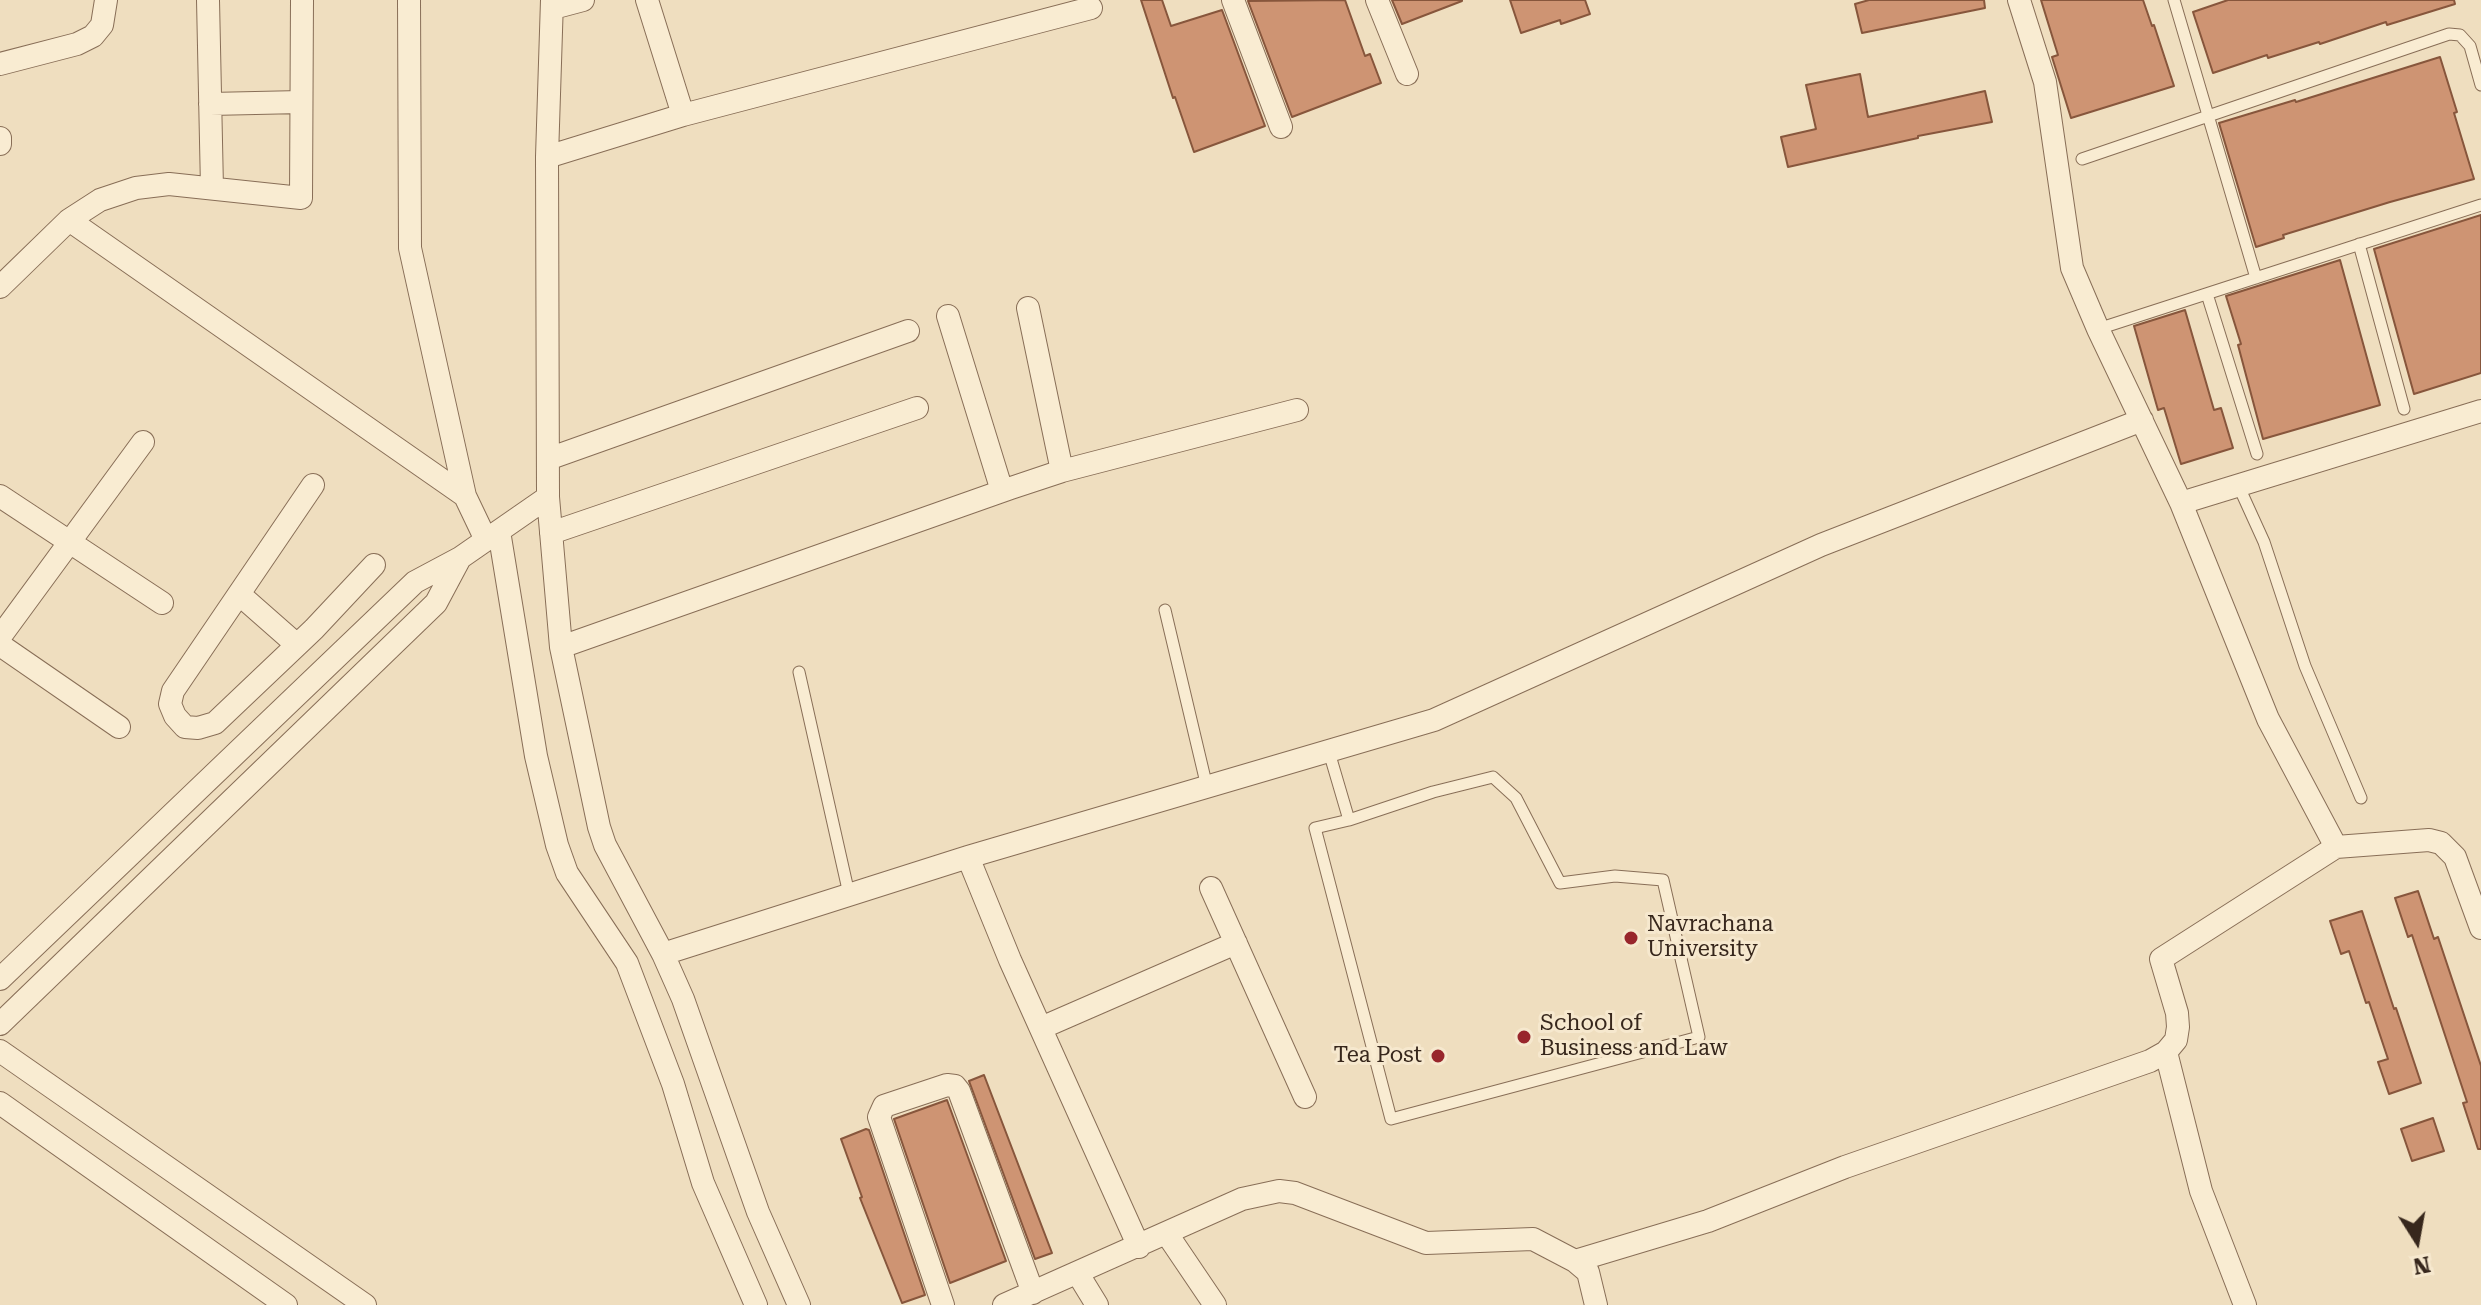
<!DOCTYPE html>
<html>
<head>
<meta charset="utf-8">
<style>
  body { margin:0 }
  #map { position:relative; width:2481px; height:1305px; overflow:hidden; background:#efdebf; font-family:"Roboto Serif",serif }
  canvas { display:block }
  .north { position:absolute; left:2377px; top:1201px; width:80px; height:80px; -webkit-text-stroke:6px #f6e8ce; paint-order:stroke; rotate:169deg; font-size:22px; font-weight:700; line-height:32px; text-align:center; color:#37271c }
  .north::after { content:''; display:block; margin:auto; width:28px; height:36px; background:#37271c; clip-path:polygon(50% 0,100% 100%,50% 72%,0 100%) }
</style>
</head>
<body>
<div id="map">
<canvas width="2481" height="1305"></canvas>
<div class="north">N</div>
</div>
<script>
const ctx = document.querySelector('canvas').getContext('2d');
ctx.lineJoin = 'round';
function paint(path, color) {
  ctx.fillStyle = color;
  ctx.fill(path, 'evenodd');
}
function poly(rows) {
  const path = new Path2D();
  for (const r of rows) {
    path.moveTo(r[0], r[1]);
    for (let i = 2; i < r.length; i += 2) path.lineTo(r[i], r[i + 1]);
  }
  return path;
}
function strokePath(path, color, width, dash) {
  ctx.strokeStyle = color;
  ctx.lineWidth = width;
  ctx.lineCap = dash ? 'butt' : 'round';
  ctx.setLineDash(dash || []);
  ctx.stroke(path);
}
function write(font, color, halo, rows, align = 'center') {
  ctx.font = font + ' "Roboto Serif",serif';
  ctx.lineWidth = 6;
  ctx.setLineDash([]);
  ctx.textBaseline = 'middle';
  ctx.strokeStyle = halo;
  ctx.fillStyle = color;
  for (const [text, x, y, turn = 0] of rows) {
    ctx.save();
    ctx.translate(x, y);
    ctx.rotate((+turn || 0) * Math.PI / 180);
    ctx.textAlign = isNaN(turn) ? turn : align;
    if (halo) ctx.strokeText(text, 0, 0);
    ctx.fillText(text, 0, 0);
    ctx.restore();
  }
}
const building = poly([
  [1141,0,1162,0,1171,26,1222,10,1265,126,1194,152,1175,97,1173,98,1141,0],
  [1345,0,1365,56,1370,54,1381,83,1292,117,1248,1,1345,0],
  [1392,0,1462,0,1462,1,1402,24,1392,0],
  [1510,0,1585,0,1590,14,1561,24,1560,20,1521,33,1510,0],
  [1869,0,1984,0,1985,8,1862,33,1855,4,1869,0],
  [2041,0,2143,0,2152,26,2154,25,2174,86,2071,118,2052,57,2058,55,2041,0],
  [2228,0,2454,0,2455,4,2387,25,2386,22,2320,44,2319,42,2268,58,2267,55,2213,73,2193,12,2228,0],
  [2440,57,2457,112,2454,113,2474,179,2390,202,2283,235,2284,238,2256,247,2219,123,2295,100,2296,102,2440,57],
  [1860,74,1868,117,1985,91,1992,122,1918,136,1918,138,1788,167,1781,137,1816,129,1806,85,1860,74],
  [2481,215,2481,373,2414,394,2374,249,2481,215],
  [2340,260,2380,405,2263,439,2238,345,2241,344,2226,296,2340,260],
  [2185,310,2214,410,2221,408,2233,448,2181,464,2164,408,2158,410,2134,326,2185,310],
  [2418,891,2434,939,2438,937,2481,1066,2481,1149,2478,1149,2463,1103,2467,1102,2412,935,2408,937,2395,898,2418,891],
  [2362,911,2394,1009,2396,1008,2421,1083,2389,1094,2378,1062,2388,1059,2369,1002,2366,1003,2349,951,2341,954,2330,921,2362,911],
  [984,1075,1052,1253,1035,1259,969,1081,984,1075],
  [947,1100,1006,1261,950,1283,894,1119,947,1100],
  [2433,1118,2444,1151,2412,1161,2401,1129,2433,1118],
  [866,1129,869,1130,925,1295,902,1303,860,1198,862,1197,841,1139,866,1129]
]);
paint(building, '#ce9473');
strokePath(building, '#87563c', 2);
const service = poly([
  [2174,0,2256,278],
  [2082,159,2449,34,2460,35,2470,46,2481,85],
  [2359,244,2404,409],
  [2207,294,2257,454],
  [2098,329,2481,205],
  [2239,487,2264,542,2305,666,2361,798],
  [1165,610,1207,787],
  [799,672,849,894],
  [1329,752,1349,820,1433,792,1493,777,1516,798,1560,883,1615,876,1663,880,1699,1037,1391,1119,1315,828,1349,820]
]);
const minor = poly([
  [208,0,212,188],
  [409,0,410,248,465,496,486,540],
  [552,0,547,157,548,497,561,647,599,827,605,845,663,954,683,999,758,1212,799,1305],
  [647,0,683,115],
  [1233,0,1281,127],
  [1377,0,1407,74],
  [553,8,583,0],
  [0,64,77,44,93,36,102,25,106,0],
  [210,104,301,102],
  [0,138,0,144],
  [547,157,683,115,1091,8],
  [69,220,465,496],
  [0,287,69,220,100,200,136,188,169,184,301,198,302,0],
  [1028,308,1062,471],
  [948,316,1002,491],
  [548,459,908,331],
  [313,485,173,691,170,704,175,716,185,727,198,728,215,723,314,629,374,565],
  [0,496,162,603],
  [2181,503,2481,411],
  [499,531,536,756,557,845,567,873,627,963,673,1084,703,1183,756,1305],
  [551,533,917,408],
  [239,594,297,645],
  [0,637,143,442],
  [0,645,119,727],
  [561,647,1011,488,1062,471,1297,410],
  [2336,847,2429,840,2441,843,2455,857,2481,928],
  [968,857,1010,960,1139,1247],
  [1211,888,1305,1097],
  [663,954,968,857,1434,720,1821,545,2142,420],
  [0,979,415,582,460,558,548,497],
  [0,1024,436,603,460,558],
  [1041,1028,1236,943],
  [0,1051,365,1305],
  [2166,1052,2201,1191,2245,1305],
  [0,1103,286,1305],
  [1167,1234,1215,1305],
  [1575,1261,1708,1221,1845,1167,2150,1061,2166,1052,2176,1040,2178,1027,2177,1013,2161,959,2336,847,2268,719,2181,503,2098,329,2072,268,2045,82,2019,0],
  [1078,1274,1097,1305],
  [943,1305,879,1117,884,1106,947,1085,955,1086,959,1091,1033,1293],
  [1004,1305,1242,1199,1279,1191,1295,1193,1426,1243,1533,1239,1575,1261,1588,1272,1596,1305]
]);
strokePath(service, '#886e57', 13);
strokePath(minor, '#886e57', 24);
strokePath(service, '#f9ecd2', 11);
strokePath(minor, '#f9ecd2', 22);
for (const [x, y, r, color] of [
  [1631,938,8,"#98262c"],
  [1524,1037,8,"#98262c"],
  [1438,1056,8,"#98262c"]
]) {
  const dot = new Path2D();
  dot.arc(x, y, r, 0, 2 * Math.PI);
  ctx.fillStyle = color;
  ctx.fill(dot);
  strokePath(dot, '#f6e8ce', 3);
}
write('22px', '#37271c', '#f6e8ce', [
  ["Navrachana",1647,925],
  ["University",1647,950],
  ["School of",1540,1024],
  ["Business and Law",1540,1049],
  ["Tea Post",1422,1056,"right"]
], 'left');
</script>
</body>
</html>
